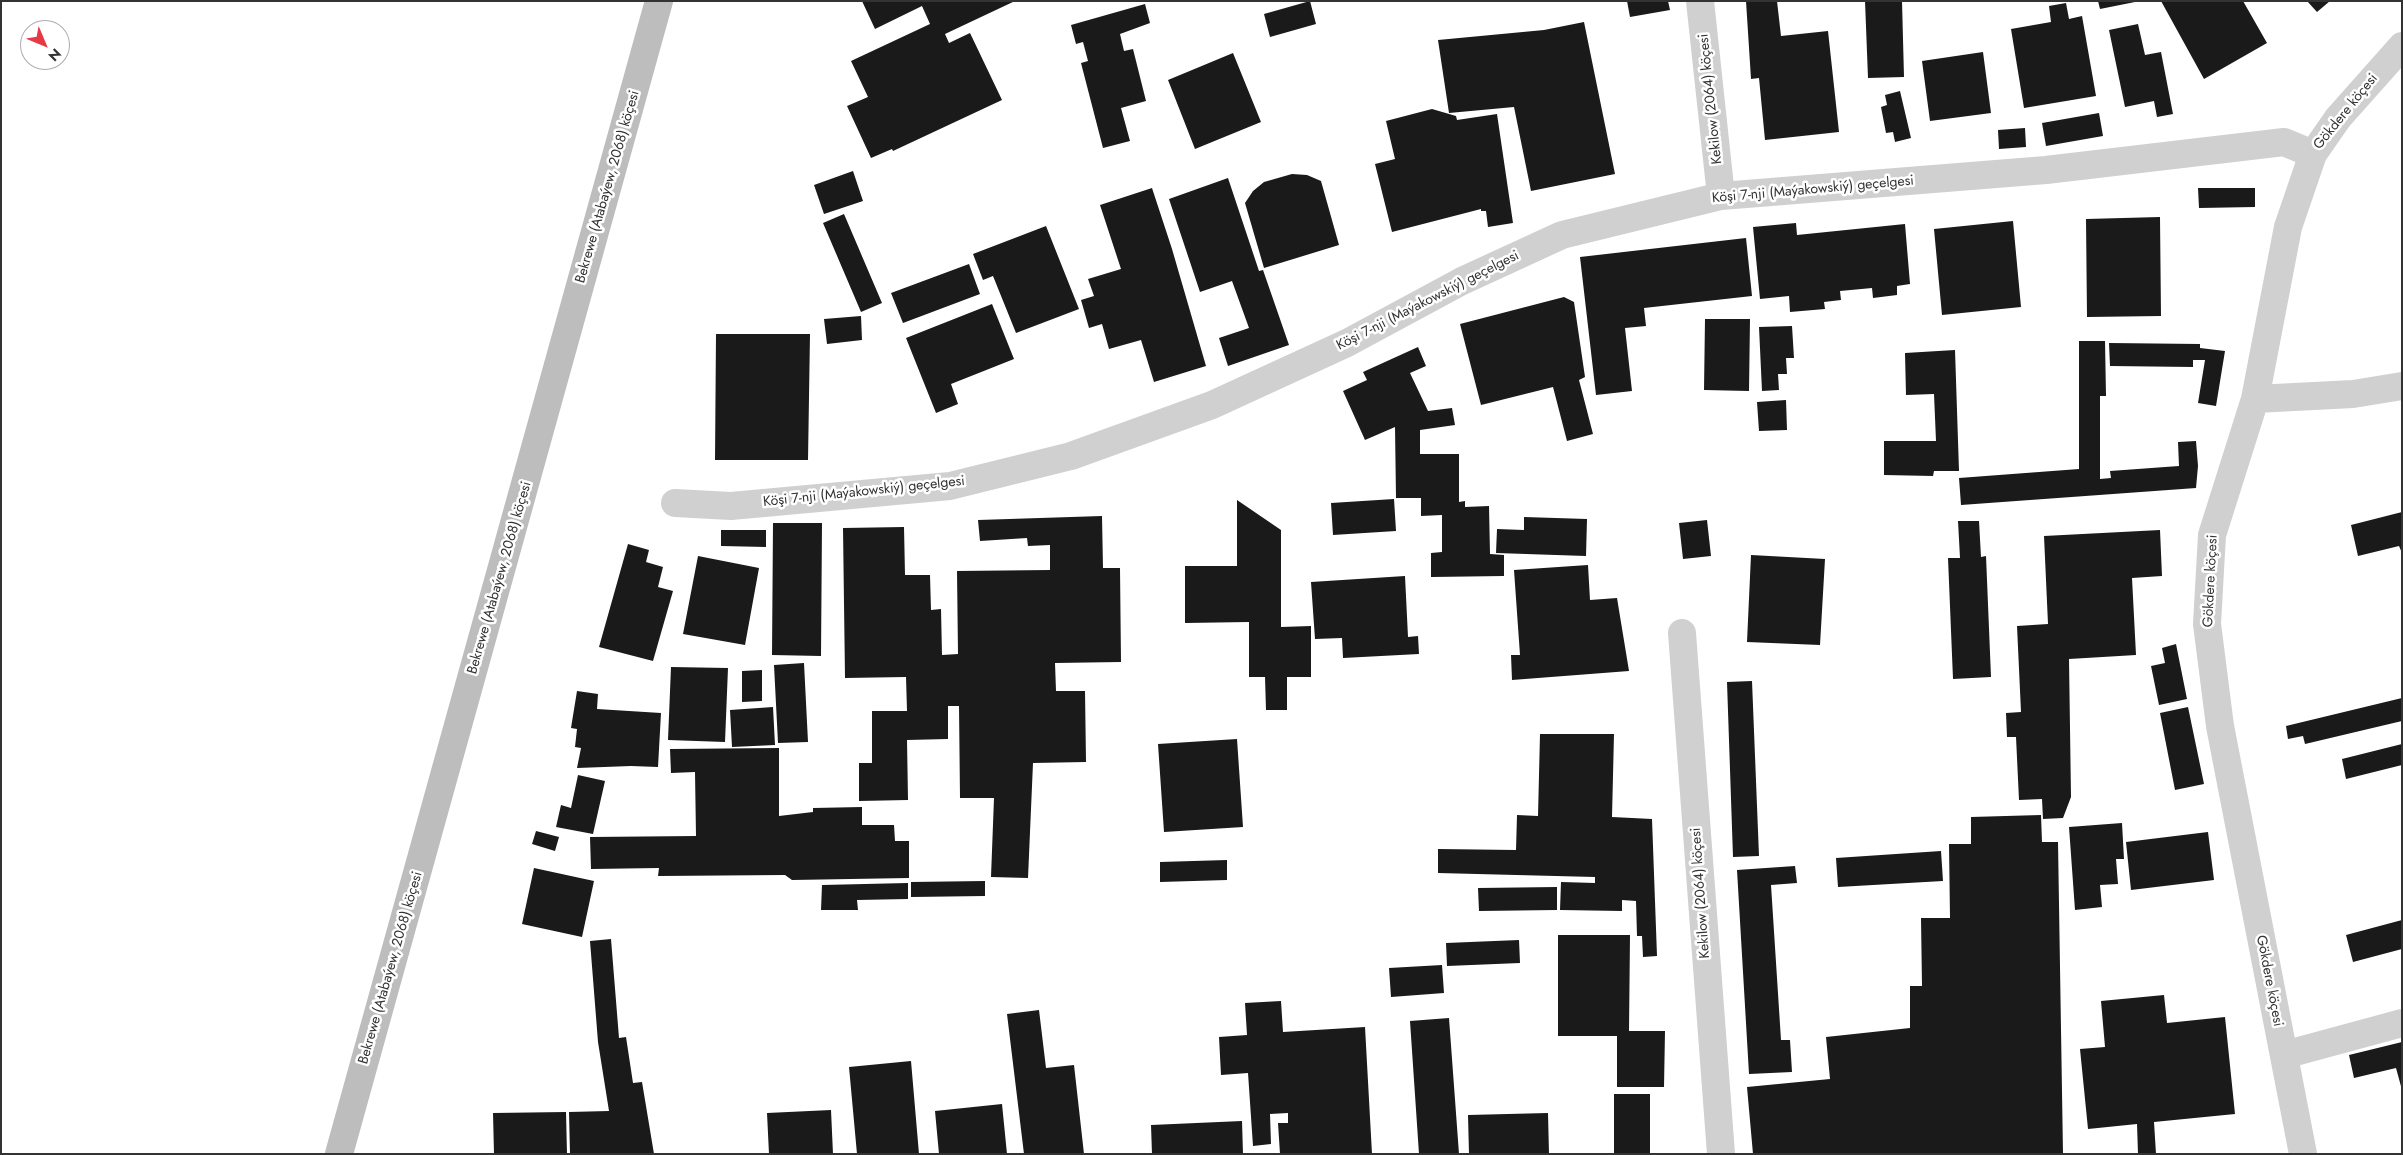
<!DOCTYPE html>
<html>
<head>
<meta charset="utf-8">
<style>
  body { margin:0 }
  #map { position:relative; width:2403px; height:1155px; overflow:hidden; background:#fff; font-family:Jost,sans-serif }
  canvas { display:block }
  .frame { position:absolute; inset:0; border:2px solid #333; pointer-events:none }
  .north { position:absolute; left:20px; top:20px; width:50px; height:50px; box-sizing:border-box; background:#fff; border:1px solid #adadad; border-radius:50%; rotate:135deg; font-size:14px; font-weight:700; line-height:20px; text-align:center; color:#333 }
  .north::after { content:''; display:block; margin:auto; width:18px; height:22px; background:#e63946; clip-path:polygon(50% 0,100% 100%,50% 72%,0 100%) }
</style>
</head>
<body>
<div id="map">
<canvas width="2403" height="1155"></canvas>
<div class="frame"></div>
<div class="north">N</div>
</div>
<script>
const ctx = document.querySelector('canvas').getContext('2d');
ctx.lineJoin = 'round';
function paint(path, color) {
  ctx.fillStyle = color;
  ctx.fill(path, 'evenodd');
}
function poly(rows) {
  const path = new Path2D();
  for (const r of rows) {
    path.moveTo(r[0], r[1]);
    for (let i = 2; i < r.length; i += 2) path.lineTo(r[i], r[i + 1]);
  }
  return path;
}
function strokePath(path, color, width, dash) {
  ctx.strokeStyle = color;
  ctx.lineWidth = width;
  ctx.lineCap = dash ? 'butt' : 'round';
  ctx.setLineDash(dash || []);
  ctx.stroke(path);
}
function write(font, color, halo, rows, align = 'center') {
  ctx.font = font + ' Jost,sans-serif';
  ctx.lineWidth = 5;
  ctx.setLineDash([]);
  ctx.textBaseline = 'middle';
  ctx.strokeStyle = halo;
  ctx.fillStyle = color;
  for (const [text, x, y, turn = 0] of rows) {
    ctx.save();
    ctx.translate(x, y);
    ctx.rotate((+turn || 0) * Math.PI / 180);
    ctx.textAlign = isNaN(turn) ? turn : align;
    if (halo) ctx.strokeText(text, 0, 0);
    ctx.fillText(text, 0, 0);
    ctx.restore();
  }
}
paint(poly([
  [862,1,1015,1,945,34,949,43,970,33,1002,100,893,151,892,149,871,158,847,106,868,97,851,61,930,24,922,6,875,29],
  [1310,1,1316,24,1270,37,1264,14],
  [1627,1,1668,1,1670,10,1630,17],
  [1746,1,1777,1,1781,36,1828,31,1839,132,1765,140,1759,78,1751,79],
  [1865,1,1902,1,1904,77,1868,78],
  [2098,1,2134,1,2135,2,2100,9],
  [2161,1,2243,1,2267,43,2204,79],
  [2307,1,2330,1,2317,12],
  [2066,3,2069,19,2082,16,2096,96,2024,108,2011,29,2051,22,2049,6],
  [1145,4,1150,23,1120,34,1124,51,1133,49,1146,101,1121,108,1130,141,1103,148,1081,63,1088,61,1083,42,1076,44,1071,25],
  [1584,22,1615,174,1531,191,1514,107,1449,113,1438,40,1544,30],
  [2138,24,2145,55,2161,52,2173,114,2157,117,2154,101,2125,107,2109,30],
  [1983,52,1991,113,1930,121,1922,61],
  [1233,53,1261,122,1195,149,1168,80],
  [1900,91,1911,138,1895,142,1893,132,1886,133,1881,107,1887,105,1885,95],
  [1432,109,1456,116,1457,120,1497,114,1513,223,1488,227,1486,211,1481,211,1481,209,1392,232,1375,164,1395,159,1386,121],
  [2099,113,2103,136,2046,146,2042,123],
  [2025,128,2026,147,1999,149,1998,130],
  [853,171,863,201,824,214,814,185],
  [1292,174,1307,175,1321,181,1339,245,1264,268,1245,203,1253,191,1264,182],
  [1228,178,1259,271,1263,270,1289,345,1228,366,1219,338,1249,328,1232,281,1200,292,1169,199],
  [1152,188,1172,249,1206,366,1154,382,1141,340,1109,349,1102,324,1089,328,1081,300,1094,296,1088,279,1121,269,1100,205],
  [2198,188,2255,188,2255,207,2199,208],
  [844,214,882,303,861,312,823,223],
  [2160,217,2161,316,2087,317,2086,219],
  [2013,221,2021,307,1942,315,1934,229],
  [1796,223,1797,235,1905,224,1910,284,1897,286,1897,295,1873,298,1872,288,1840,291,1841,300,1824,302,1825,309,1790,312,1789,296,1760,299,1753,227],
  [1046,226,1079,309,1016,333,993,276,983,280,973,254],
  [1746,238,1752,296,1644,308,1646,326,1625,328,1632,391,1596,395,1580,257],
  [969,264,980,294,903,323,891,293],
  [1564,297,1574,302,1585,377,1579,380,1593,434,1567,441,1553,387,1481,405,1460,324],
  [992,304,1014,359,951,384,958,404,936,413,906,338],
  [861,316,862,340,827,344,824,319],
  [1705,319,1750,319,1749,391,1704,390],
  [1792,326,1794,358,1786,358,1787,374,1778,374,1779,390,1762,391,1759,327],
  [716,334,810,334,808,460,715,460],
  [2079,341,2105,341,2106,396,2100,396,2100,479,2111,478,2110,471,2179,466,2178,442,2196,441,2198,466,2196,488,1961,505,1959,478,2079,469],
  [2109,343,2200,344,2200,348,2225,351,2216,406,2198,403,2205,360,2193,360,2193,367,2110,366],
  [1418,347,1426,366,1410,373,1428,411,1452,408,1455,425,1420,430,1420,454,1459,454,1459,502,1465,501,1465,507,1489,506,1490,554,1504,555,1504,576,1431,577,1431,553,1442,552,1442,515,1421,516,1421,498,1396,498,1395,427,1365,440,1343,391,1367,380,1363,372],
  [1955,350,1959,471,1934,471,1933,476,1884,475,1884,441,1936,441,1934,394,1906,395,1905,353],
  [1786,400,1787,430,1759,431,1757,402],
  [1394,499,1396,531,1333,535,1331,503],
  [1237,500,1281,530,1281,627,1311,626,1311,677,1287,677,1287,710,1266,710,1265,677,1249,677,1249,622,1185,623,1185,566,1237,566],
  [2402,512,2402,553,2399,546,2358,556,2351,525],
  [1102,516,1103,568,1120,568,1121,662,1055,663,1056,691,1085,691,1086,762,1033,763,1028,878,991,877,994,798,960,798,959,706,948,706,948,739,907,740,908,800,859,801,859,763,872,763,872,711,907,711,906,677,845,678,843,528,904,527,905,575,930,575,931,610,941,609,942,655,958,654,957,571,1050,570,1050,545,1028,546,1027,538,980,541,978,520],
  [1524,517,1587,519,1586,556,1496,553,1497,529,1524,530],
  [1707,520,1711,556,1683,559,1679,523],
  [1958,521,1979,521,1981,557,1986,556,1991,677,1953,679,1948,558,1960,558],
  [773,523,822,523,821,656,772,655],
  [721,530,766,530,766,547,721,546],
  [2160,530,2162,576,2132,578,2136,655,2069,659,2071,797,2063,818,2043,819,2042,799,2019,800,2016,737,2007,737,2006,713,2021,712,2017,626,2048,624,2044,536],
  [628,544,649,550,646,562,663,567,658,587,673,591,653,661,599,647],
  [1751,555,1825,559,1820,645,1747,642],
  [698,556,759,568,745,645,683,634],
  [1588,565,1590,600,1617,598,1629,671,1512,680,1511,655,1520,655,1514,570],
  [1405,576,1408,637,1418,636,1419,654,1343,658,1342,638,1315,639,1311,582],
  [2176,644,2187,699,2159,705,2151,666,2165,663,2162,648],
  [804,663,808,742,778,743,774,665],
  [671,667,728,668,725,742,668,740],
  [762,670,762,701,742,702,742,671],
  [1752,681,1759,856,1733,857,1727,682],
  [577,691,598,694,597,709,661,713,658,767,631,766,577,768,581,748,575,747,577,729,571,728],
  [2402,698,2402,721,2305,744,2303,736,2288,739,2286,726],
  [773,707,775,745,732,747,730,710],
  [2188,707,2204,784,2175,790,2160,713],
  [1540,734,1614,734,1612,817,1652,819,1657,956,1643,957,1642,936,1637,936,1636,901,1622,900,1622,911,1560,910,1561,882,1595,883,1595,877,1438,873,1438,849,1516,850,1517,815,1538,816],
  [1237,739,1243,827,1164,832,1158,744],
  [2402,744,2402,765,2346,779,2342,759],
  [779,748,779,816,813,812,813,808,862,807,862,825,894,825,895,841,909,841,909,878,792,880,785,875,658,876,659,868,591,869,590,837,696,836,695,772,671,773,670,749],
  [578,775,605,781,593,834,556,827,561,805,571,808],
  [2041,815,2042,842,2058,842,2063,1154,1753,1154,1747,1087,1830,1079,1826,1037,1910,1028,1910,986,1922,986,1921,918,1950,918,1949,844,1971,844,1971,817],
  [2122,823,2124,859,2116,859,2118,884,2100,885,2102,907,2075,910,2069,827],
  [536,831,559,837,555,851,532,844],
  [2208,832,2214,880,2131,890,2126,842],
  [1941,851,1943,881,1838,887,1836,858],
  [1227,860,1227,880,1160,882,1160,862],
  [1795,866,1797,883,1771,885,1781,1040,1790,1040,1792,1072,1749,1074,1737,870],
  [534,868,594,881,582,937,522,924],
  [985,881,985,896,911,897,911,882],
  [908,883,908,899,857,900,858,910,821,910,822,885],
  [1557,887,1557,910,1479,911,1478,888],
  [2402,920,2402,949,2353,962,2346,935],
  [1558,935,1630,935,1629,1031,1665,1031,1664,1087,1617,1087,1617,1036,1558,1036],
  [611,939,619,1038,626,1037,633,1083,642,1082,654,1154,570,1154,569,1112,609,1111,598,1042,590,941],
  [1519,940,1520,963,1447,966,1446,943],
  [1442,965,1444,993,1391,997,1389,968],
  [2164,995,2167,1023,2225,1017,2235,1114,2154,1122,2156,1154,2138,1154,2137,1124,2088,1129,2080,1049,2105,1047,2101,1001],
  [1281,1001,1283,1032,1365,1027,1372,1154,1280,1154,1278,1123,1288,1123,1288,1113,1270,1114,1271,1144,1253,1146,1248,1073,1221,1075,1219,1037,1247,1035,1245,1003],
  [1039,1010,1046,1068,1074,1065,1084,1154,1024,1154,1007,1014],
  [1449,1018,1459,1154,1419,1154,1410,1021],
  [2402,1042,2402,1090,2396,1068,2354,1078,2349,1055],
  [911,1061,919,1154,857,1154,849,1067],
  [1614,1094,1650,1094,1650,1154,1614,1154],
  [1002,1104,1007,1154,939,1154,935,1111],
  [831,1110,833,1154,769,1154,767,1113],
  [566,1112,567,1154,494,1154,493,1113],
  [1548,1113,1549,1154,1469,1154,1468,1115],
  [1242,1121,1243,1154,1152,1154,1151,1125]
]), '#1a1a1a');
strokePath(poly([
  [1700,1,1721,196],
  [2255,399,2353,394,2402,386],
  [675,503,731,506,950,486,1071,456,1212,405,1347,343,1462,281,1562,235,1721,196,2046,170,2284,142,2313,154],
  [1682,633,1721,1154],
  [2284,1055,2402,1023],
  [2303,1154,2220,726,2207,624,2212,535,2255,399,2288,227,2313,154,2338,118,2402,46]
]), '#d0d0d0', 28);
strokePath(poly([
  [339,1154,659,1]
]), '#bdbdbd', 28);
write('14px', '#333', '#fff', [
  ["Kekilow (2064) köçesi",1711,99,-96],
  ["Gökdere köçesi",2346,112,-51],
  ["Bekrewe (Atabaýew, 2068) köçesi",608,187,-74],
  ["Köşi 7-nji (Maýakowskiý) geçelgesi",1813,190,-5],
  ["Köşi 7-nji (Maýakowskiý) geçelgesi",1428,301,-27],
  ["Köşi 7-nji (Maýakowskiý) geçelgesi",864,492,-6],
  ["Bekrewe (Atabaýew, 2068) köçesi",500,578,-74],
  ["Gökdere köçesi",2211,581,-87],
  ["Kekilow (2064) köçesi",1701,893,-94],
  ["Bekrewe (Atabaýew, 2068) köçesi",391,968,-74],
  ["Gökdere köçesi",2269,981,79]
]);
</script>
</body>
</html>
